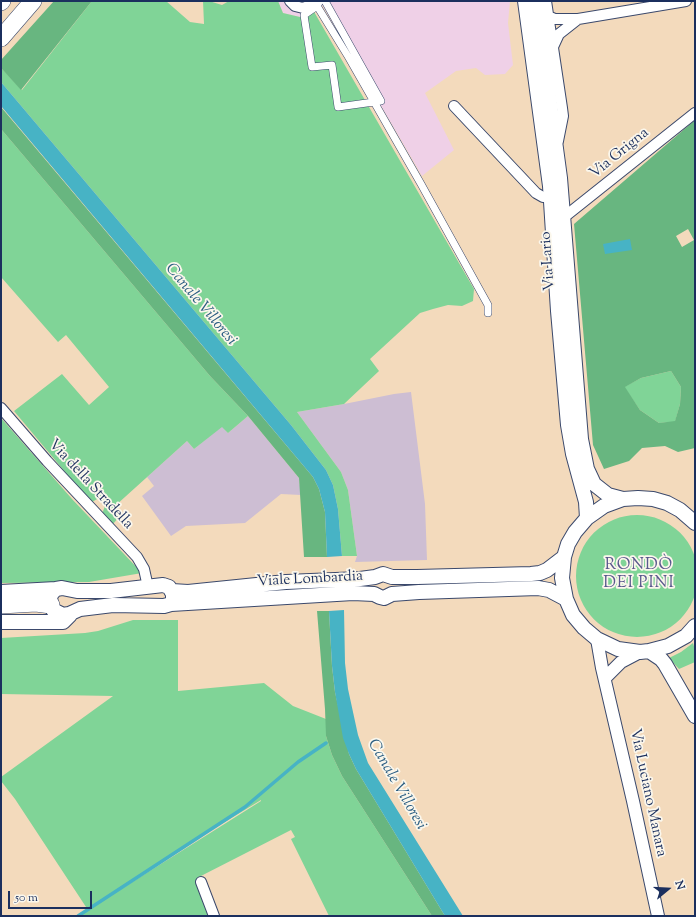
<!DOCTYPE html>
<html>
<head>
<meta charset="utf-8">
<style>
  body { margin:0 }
  #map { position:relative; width:696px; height:917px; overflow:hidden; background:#f3dabc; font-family:"Sorts Mill Goudy",serif }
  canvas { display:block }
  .frame { position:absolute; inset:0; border:2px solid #1b2f5e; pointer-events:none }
  .north { position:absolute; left:648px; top:869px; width:40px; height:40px; -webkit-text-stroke:3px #fbf7ec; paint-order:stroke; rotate:72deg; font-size:11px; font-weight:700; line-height:16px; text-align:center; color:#1b2f5e }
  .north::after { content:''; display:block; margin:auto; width:14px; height:18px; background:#1b2f5e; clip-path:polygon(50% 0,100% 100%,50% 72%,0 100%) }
  .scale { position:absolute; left:8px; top:891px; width:84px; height:18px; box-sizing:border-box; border:2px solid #1b2f5e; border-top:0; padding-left:5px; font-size:12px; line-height:14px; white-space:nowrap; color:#1b2f5e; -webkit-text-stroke:3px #fbf7ec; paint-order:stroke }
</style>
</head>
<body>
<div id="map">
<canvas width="696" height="917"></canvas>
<div class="frame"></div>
<div class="north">N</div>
<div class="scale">50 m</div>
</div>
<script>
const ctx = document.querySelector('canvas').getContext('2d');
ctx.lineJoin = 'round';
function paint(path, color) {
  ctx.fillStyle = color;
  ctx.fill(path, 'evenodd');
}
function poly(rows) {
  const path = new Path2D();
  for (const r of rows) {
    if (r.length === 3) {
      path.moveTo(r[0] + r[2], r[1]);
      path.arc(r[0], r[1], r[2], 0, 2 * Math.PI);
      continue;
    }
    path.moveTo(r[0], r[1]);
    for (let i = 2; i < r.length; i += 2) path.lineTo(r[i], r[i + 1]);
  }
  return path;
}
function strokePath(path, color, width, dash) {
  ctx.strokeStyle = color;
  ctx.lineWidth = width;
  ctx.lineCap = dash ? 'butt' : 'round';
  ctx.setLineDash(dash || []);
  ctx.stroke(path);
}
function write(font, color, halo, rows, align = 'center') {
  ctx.font = font + ' "Sorts Mill Goudy",serif';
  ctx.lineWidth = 3.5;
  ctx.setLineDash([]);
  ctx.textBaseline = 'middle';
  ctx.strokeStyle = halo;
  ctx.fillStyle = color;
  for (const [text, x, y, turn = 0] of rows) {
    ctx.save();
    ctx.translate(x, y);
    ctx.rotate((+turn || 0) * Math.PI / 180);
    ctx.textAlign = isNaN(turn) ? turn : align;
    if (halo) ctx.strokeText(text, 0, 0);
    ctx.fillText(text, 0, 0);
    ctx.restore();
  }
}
paint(poly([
  [278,1,510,1,508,23,513,65,505,74,485,75,476,68,456,71,425,93,454,150,422,176,321,3,313,10,300,17,283,13]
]), '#efd0e7');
paint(poly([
  [411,392,425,504,427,560,355,562,357,556,348,490,341,472,297,412,344,404,394,394],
  [248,416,299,478,301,495,281,494,245,523,186,526,171,536,142,496,154,486,147,477,187,441,194,449,222,426,228,433]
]), '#cdbed3');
paint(poly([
  [92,1,166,1,190,22,204,24,203,1,209,1,222,5,229,1,278,1,283,13,300,17,313,10,474,289,473,301,462,306,448,305,433,309,420,313,370,359,379,371,344,404,297,412,341,472,348,490,357,556,342,556,338,509,333,485,326,470,291,425,1,82,1,68,22,90],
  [1,129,210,376,248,416,228,433,222,427,194,449,187,441,115,506,122,514,112,525,102,514,105,506,99,498,92,502,76,485,14,411,62,374,89,405,109,387,66,335,58,342,1,277],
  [671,371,681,387,680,404,675,422,659,423,640,410,624,387,641,378],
  [1,418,72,499,142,573,89,582,1,583],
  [637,576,61],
  [133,620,178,620,178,691,264,683,293,706,326,719,326,736,332,755,342,776,432,916,329,916,291,839,295,837,291,830,197,878,210,916,79,916,88,910,15,799,1,781,1,777,113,696,1,694,1,638,85,633,98,631],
  [261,800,261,801,118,891,179,850],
  [693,643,695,650,695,662,679,669,669,658,681,652]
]), '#80d497');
paint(poly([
  [54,1,92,1,21,90,1,68,1,60],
  [1,107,313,477,319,489,325,512,327,557,304,557,299,478,248,416,210,376,1,129],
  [695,120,695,448,678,452,665,446,642,448,629,461,604,469,593,445,574,224],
  [688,229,694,240,682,247,676,236],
  [671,371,681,387,680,404,675,421,659,423,640,410,625,387,641,378],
  [317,611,329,611,332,666,335,692,349,754,356,769,445,916,432,916,342,776,332,755,326,736,325,709]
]), '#68b680');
paint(poly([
  [1,82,291,425,326,470,333,485,338,509,342,556,327,557,325,512,319,489,313,477,1,106],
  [630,239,632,250,605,254,603,244],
  [344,610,345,663,348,689,358,735,368,763,463,916,445,916,356,769,349,754,343,738,335,692,332,666,329,611]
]), '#47b3c5');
strokePath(poly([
  [78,916,245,807,298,762,326,743]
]), '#47b3c5', 3.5);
const pedestrian = poly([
  [314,1,349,58,421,184,488,305,488,313],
  [320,1,317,6,304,15,312,67,332,65,338,107,381,101,325,1]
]);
const minor = poly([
  [290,1,295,6,303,8,311,5,314,1],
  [546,1,562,108,563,116,558,141],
  [548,16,555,19,578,19,686,1],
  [553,47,559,34,578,19],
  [454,106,536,193,543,197,550,197],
  [563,215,568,214,695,113],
  [1,408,47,461,137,557,144,569,148,587],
  [201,882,214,916]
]);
const tertiary = poly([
  [597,639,602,668,633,801,658,916],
  [605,678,621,662,640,652]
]);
const secondary = poly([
  [525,1,550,186,558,311,568,425,573,454,586,502,587,518],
  [536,1,560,178,581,439,587,469,594,484,608,495,623,499],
  [695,523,680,510,667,503,653,499,638,498,623,499,604,506,587,518,575,532,568,544,564,557,562,578,566,599,573,615,584,628,597,639,618,649,640,652,649,651,668,646,686,636,695,626],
  [163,585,169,587,173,594,173,601,171,604,164,606,113,605,80,609,69,614,63,615,53,610,51,605,50,596,53,592,56,589,62,588,77,591,111,591,163,585],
  [172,591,188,592,286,582,360,579,375,577,383,574,392,577,417,577,531,574,540,573,547,570,564,557],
  [1,592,56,589],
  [171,604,353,593,374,594,380,597,384,598,392,594,419,592,538,588,549,590,566,599],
  [1,622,63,622,70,615],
  [649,651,661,659,665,664,695,716]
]);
const trunk = poly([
  [1,2,2,1],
  [1,38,33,1],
  [1,605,36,603,51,605]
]);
strokePath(pedestrian, '#3b496c', 8);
strokePath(minor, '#3b496c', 12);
strokePath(tertiary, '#3b496c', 14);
strokePath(secondary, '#3b496c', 16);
strokePath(trunk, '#3b496c', 18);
strokePath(pedestrian, '#fff', 7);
strokePath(minor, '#fff', 10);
strokePath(tertiary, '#fff', 12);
strokePath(secondary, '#fff', 14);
strokePath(trunk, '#fff', 17);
write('15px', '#1b2f5e', '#fbf7ec', [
  ["Via Grigna",620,154,-39],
  ["Via Lario",549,261,-94],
  ["Via della Stradella",90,485,47],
  ["Viale Lombardia",310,580,-3],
  ["Via Luciano Manara",647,793,78]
]);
write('italic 16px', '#2a5d82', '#fbf7ec', [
  ["Canale Villoresi",200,305,50],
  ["Canale Villoresi",396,785,60]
]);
ctx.letterSpacing = '1px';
write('16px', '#59598d', '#fbf7ec', [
  ["RONDÒ",639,566],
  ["DEI PINI",639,584]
]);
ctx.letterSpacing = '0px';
</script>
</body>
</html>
